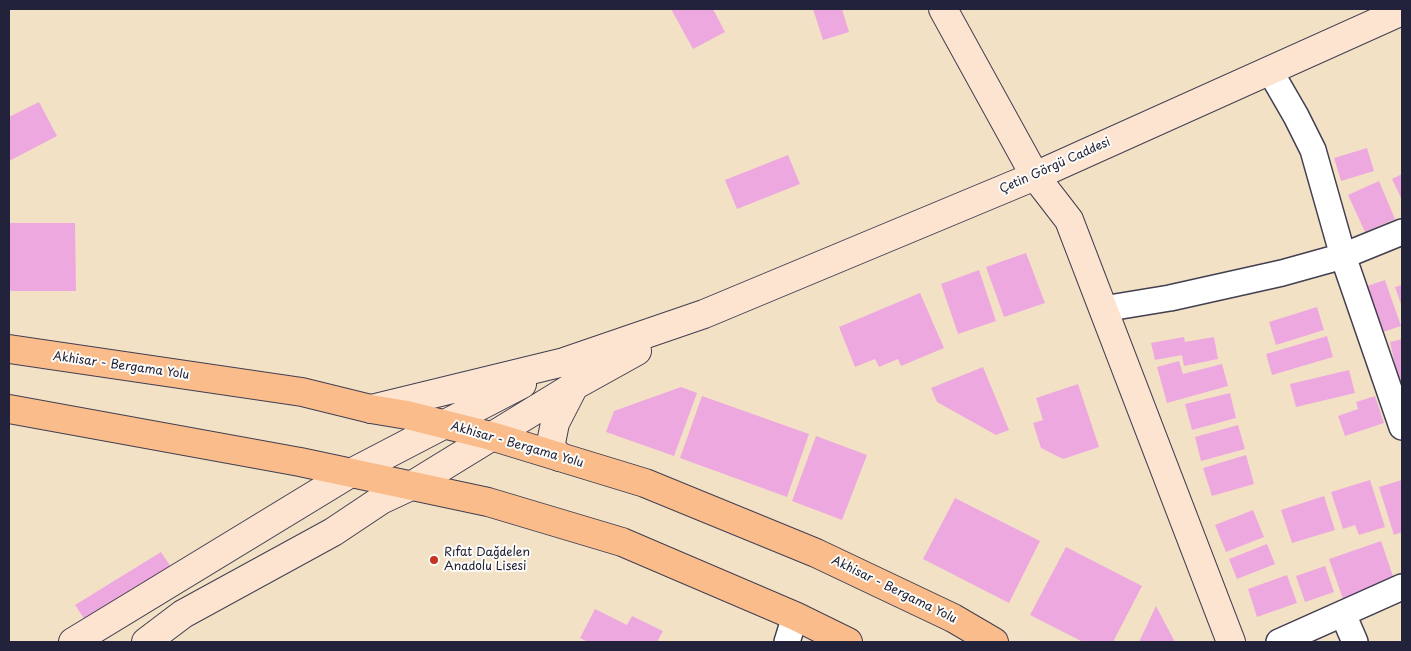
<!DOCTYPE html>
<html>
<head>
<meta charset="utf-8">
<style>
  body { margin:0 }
  #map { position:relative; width:1411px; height:651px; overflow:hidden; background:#f3e1c6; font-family:"Playpen Sans",sans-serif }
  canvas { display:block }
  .frame { position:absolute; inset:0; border:10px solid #22223b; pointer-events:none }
</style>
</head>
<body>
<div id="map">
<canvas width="1411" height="651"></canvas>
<div class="frame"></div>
</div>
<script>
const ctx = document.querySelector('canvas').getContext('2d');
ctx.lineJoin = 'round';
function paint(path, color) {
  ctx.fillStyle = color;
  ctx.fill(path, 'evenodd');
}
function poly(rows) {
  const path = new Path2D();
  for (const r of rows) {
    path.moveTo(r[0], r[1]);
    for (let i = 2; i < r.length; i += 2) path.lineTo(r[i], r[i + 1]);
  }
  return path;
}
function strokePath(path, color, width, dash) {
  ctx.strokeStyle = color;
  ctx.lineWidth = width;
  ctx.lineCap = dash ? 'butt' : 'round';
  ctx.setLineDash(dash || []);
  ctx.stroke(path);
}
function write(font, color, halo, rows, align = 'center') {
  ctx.font = font + ' "Playpen Sans",sans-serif';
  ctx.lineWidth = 4;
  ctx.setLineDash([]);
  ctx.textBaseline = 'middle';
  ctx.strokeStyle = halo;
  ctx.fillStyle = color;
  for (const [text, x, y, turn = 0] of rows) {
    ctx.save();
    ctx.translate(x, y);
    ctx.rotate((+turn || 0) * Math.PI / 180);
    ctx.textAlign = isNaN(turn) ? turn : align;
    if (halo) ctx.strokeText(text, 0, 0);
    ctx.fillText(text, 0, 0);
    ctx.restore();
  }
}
paint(poly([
  [671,9,713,9,725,32,693,49],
  [813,9,842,9,849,32,823,40],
  [39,102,57,136,9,161,9,117],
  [1367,148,1374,171,1341,181,1334,158],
  [788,155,800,184,737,209,725,180],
  [1402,174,1402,200,1392,179],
  [1379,181,1395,219,1365,232,1348,195],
  [9,223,75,223,76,291,9,291],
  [1026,253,1045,303,1004,317,986,267],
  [979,270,996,321,958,334,941,284],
  [1385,280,1401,326,1380,333,1364,287],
  [1402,285,1402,307,1395,287],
  [920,293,944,348,901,366,898,359,879,367,875,359,855,367,839,327],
  [1317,307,1324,330,1276,345,1269,322],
  [1327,336,1333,357,1272,375,1266,354],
  [1184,337,1185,342,1214,337,1218,359,1184,366,1182,355,1155,360,1151,343],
  [1402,339,1402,383,1399,383,1390,342],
  [1179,361,1183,374,1222,364,1228,386,1167,403,1157,367],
  [983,367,1009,430,996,435,937,402,931,388],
  [1349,370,1355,393,1296,407,1290,384],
  [1078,384,1099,447,1063,459,1041,448,1033,423,1043,420,1036,398],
  [681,387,697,393,674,456,606,432,614,411],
  [1230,393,1236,418,1192,430,1185,404],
  [702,396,809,434,787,497,680,458],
  [1375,396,1384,423,1345,436,1338,416,1358,409,1356,402],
  [1238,425,1245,449,1201,461,1195,437],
  [816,436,867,455,842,520,792,501],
  [1246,455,1254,484,1212,496,1203,468],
  [1370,480,1385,527,1359,535,1355,525,1343,529,1331,492],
  [1402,480,1402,532,1394,535,1379,487],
  [1324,496,1335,530,1292,543,1281,510],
  [955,498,1040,541,1009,603,923,559],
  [1253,510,1264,537,1226,552,1215,525],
  [1381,541,1395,582,1343,599,1329,559],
  [1267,544,1275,564,1237,579,1229,559],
  [1066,547,1142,586,1113,642,1083,642,1030,615],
  [161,552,171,567,85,620,75,605],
  [1325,566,1334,592,1305,602,1296,576],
  [1287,575,1297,603,1257,617,1248,589],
  [1156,606,1175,642,1139,642],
  [595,609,627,625,632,616,663,631,657,642,588,642,580,638]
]), '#eda9df');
const street = poly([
  [1270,71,1296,116,1313,150,1343,256,1402,427],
  [1103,309,1170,298,1282,273,1343,256,1402,232],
  [1343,614,1355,642],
  [787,642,795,616],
  [1279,642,1402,587]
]);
const secondary = poly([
  [943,9,1035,176,1069,220,1231,642],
  [371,409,564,362,704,314,1035,176,1402,11],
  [560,457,550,448,555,423,574,386],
  [73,642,349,474,522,384],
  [146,642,183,614,333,532,381,500,411,486,574,386,637,351]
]);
const primary = poly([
  [9,349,302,392,371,409,407,415,491,436,645,483,816,553,953,618,994,642],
  [9,409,300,462,488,502,622,542,795,616,848,642]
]);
strokePath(street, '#413f50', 28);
strokePath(secondary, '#413f50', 30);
strokePath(primary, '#413f50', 30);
strokePath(street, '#fff', 25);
strokePath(secondary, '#fde4d1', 28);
strokePath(primary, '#fabc8b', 28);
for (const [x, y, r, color] of [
  [434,560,5,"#c8321e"]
]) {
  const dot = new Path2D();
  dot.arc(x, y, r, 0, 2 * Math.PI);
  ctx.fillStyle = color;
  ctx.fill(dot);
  strokePath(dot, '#fdfcf7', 2);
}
write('12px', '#22223b', '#fdfcf7', [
  ["Çetin Görgü Caddesi",1055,166,-24],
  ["Akhisar - Bergama Yolu",121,366,8],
  ["Akhisar - Bergama Yolu",517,445,16],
  ["Akhisar - Bergama Yolu",894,590,26]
]);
write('12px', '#22223b', '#fdfcf7', [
  ["Rıfat Dağdelen",444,553],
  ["Anadolu Lisesi",444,567]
], 'left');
</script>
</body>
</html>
